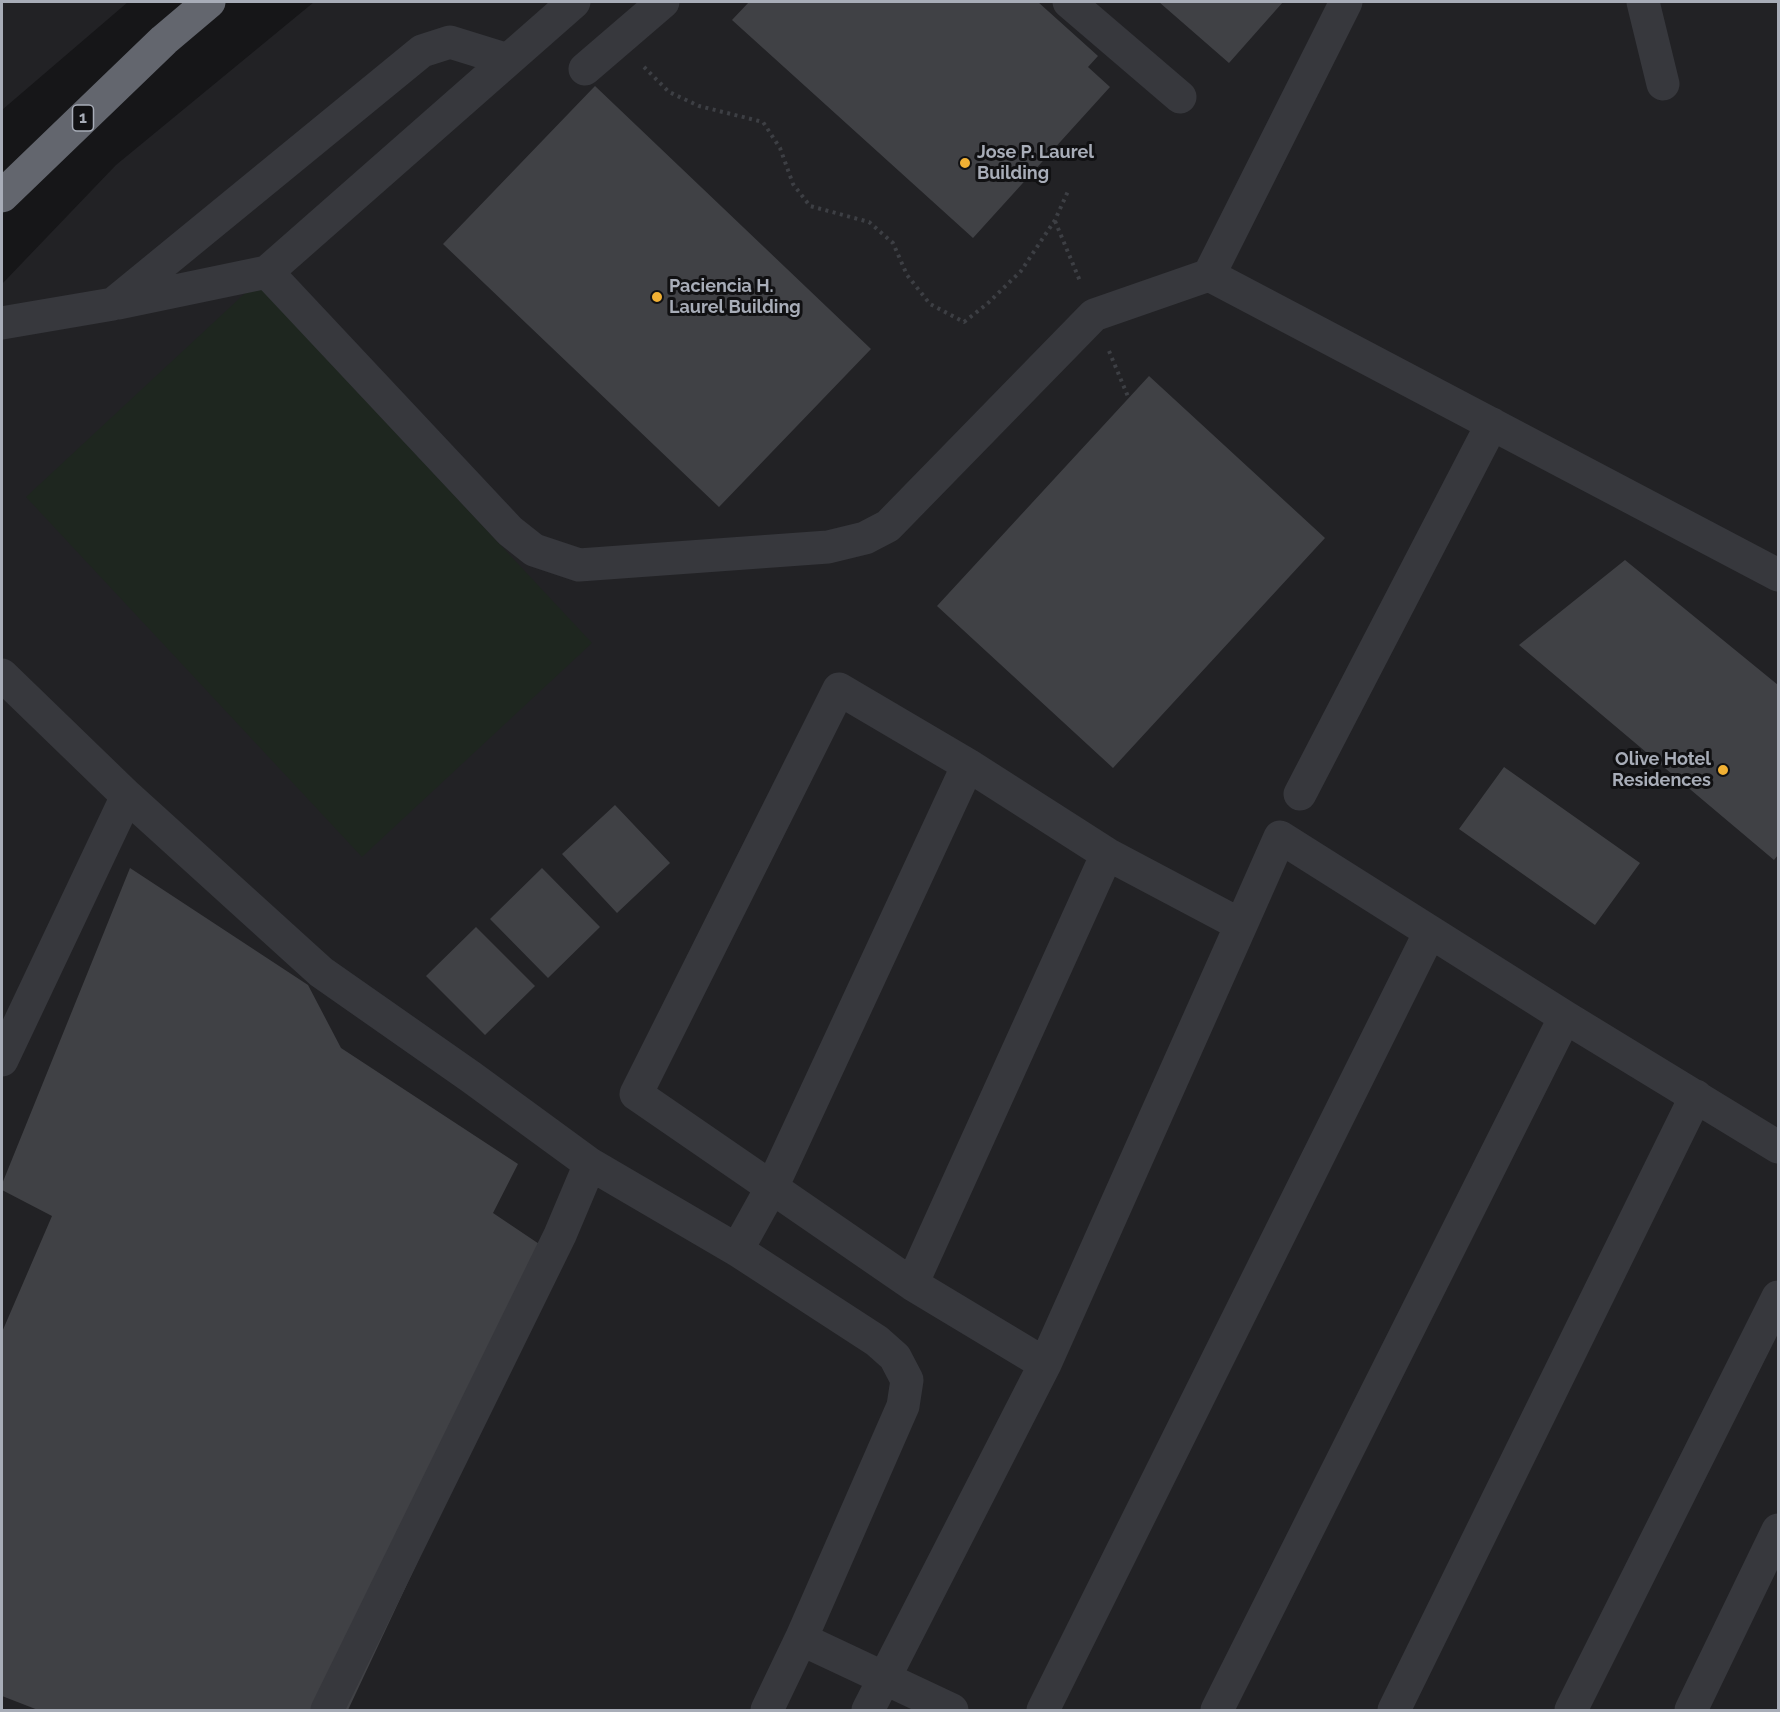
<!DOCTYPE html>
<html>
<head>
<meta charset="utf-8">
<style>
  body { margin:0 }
  #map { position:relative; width:1780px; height:1712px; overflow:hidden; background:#161618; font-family:Raleway,sans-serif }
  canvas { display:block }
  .frame { position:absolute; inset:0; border:3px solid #a8adb8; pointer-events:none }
</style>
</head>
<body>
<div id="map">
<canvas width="1780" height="1712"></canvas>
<div class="frame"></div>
</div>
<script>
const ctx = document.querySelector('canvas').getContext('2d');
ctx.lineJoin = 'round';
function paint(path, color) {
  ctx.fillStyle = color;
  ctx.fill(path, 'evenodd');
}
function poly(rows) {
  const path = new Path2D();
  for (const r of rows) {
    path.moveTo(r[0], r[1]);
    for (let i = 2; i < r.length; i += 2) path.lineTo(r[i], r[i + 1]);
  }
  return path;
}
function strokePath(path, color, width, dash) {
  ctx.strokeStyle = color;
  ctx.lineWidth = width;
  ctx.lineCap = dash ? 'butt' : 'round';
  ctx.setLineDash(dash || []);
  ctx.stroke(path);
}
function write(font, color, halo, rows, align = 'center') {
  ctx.font = font + ' Raleway,sans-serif';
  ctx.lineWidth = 6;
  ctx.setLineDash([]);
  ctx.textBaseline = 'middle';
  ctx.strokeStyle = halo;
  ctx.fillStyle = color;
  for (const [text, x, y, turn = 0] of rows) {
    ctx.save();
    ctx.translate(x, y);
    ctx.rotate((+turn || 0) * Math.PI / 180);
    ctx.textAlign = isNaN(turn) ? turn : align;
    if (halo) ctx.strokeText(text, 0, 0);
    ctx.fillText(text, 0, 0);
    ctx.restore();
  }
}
paint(poly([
  [2,2,128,2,2,110],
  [314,2,1778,2,1778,1710,2,1710,2,284,116,165]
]), '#222225');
paint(poly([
  [256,283,592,643,362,857,26,497]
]), '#1e261f');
paint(poly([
  [749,2,1038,2,1098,56,1088,67,1110,87,973,238,732,20],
  [1159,2,1283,2,1229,63],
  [595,86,871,349,719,507,443,244],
  [1149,376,1325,538,1113,768,937,606],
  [1625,560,1778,685,1778,855,1774,860,1519,645],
  [1504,767,1640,863,1595,925,1459,829],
  [615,805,670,863,617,913,562,854],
  [130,868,308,985,341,1048,518,1164,493,1213,560,1258,348,1710,38,1710,2,1696,2,1332,52,1216,2,1190,2,1184],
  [542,868,600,927,548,978,490,919],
  [476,927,535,986,485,1035,426,976]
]), '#404145');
strokePath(poly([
  [644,67,669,92,699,106,763,122,780,148,793,184,810,206,869,222,893,243,907,275,930,304,964,322,987,304,1021,271,1055,220,1069,189],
  [1055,221,1080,281],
  [1109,351,1129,399]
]), '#3d3f44', 4, [3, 4.5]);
strokePath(poly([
  [1069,2,1180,97],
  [1346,2,1209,275,1778,575],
  [1643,2,1663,84],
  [585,69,663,2],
  [267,272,510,531,534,550,579,565,828,547,865,538,888,526,1094,315,1209,275],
  [118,303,267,272,574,2],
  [2,323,113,304,422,51,450,42,508,60],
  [2,675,127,796,2,1060],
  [1300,794,1492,424],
  [127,796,321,972,471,1077,590,1164,737,1250,877,1341,895,1357,907,1380,903,1406,801,1639,767,1710],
  [737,1250,772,1187,968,765],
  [912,1284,1107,854,1241,925,1280,837,1565,1017,1778,1147],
  [1045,1364,912,1284,636,1094,839,689,968,765,1107,854],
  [801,1639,952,1710],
  [327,1710,560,1235,590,1164],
  [868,1710,1045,1364,1241,925],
  [1043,1710,1430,932],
  [1217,1710,1565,1017],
  [1394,1710,1696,1096],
  [1571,1710,1778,1297],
  [1691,1710,1778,1530]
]), '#37383d', 33);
strokePath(poly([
  [2,196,164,40,209,2]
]), '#63666e', 33);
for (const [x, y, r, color] of [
  [965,163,6,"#f2b134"],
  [657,297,6,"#f2b134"],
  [1723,770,6,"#f2b134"]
]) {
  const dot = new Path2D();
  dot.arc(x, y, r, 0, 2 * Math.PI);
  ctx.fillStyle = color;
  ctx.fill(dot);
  strokePath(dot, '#111113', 2);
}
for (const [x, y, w] of [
  [83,118,21]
]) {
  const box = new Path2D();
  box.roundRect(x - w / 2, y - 13, w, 26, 4.5);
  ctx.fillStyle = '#111113';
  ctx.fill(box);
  strokePath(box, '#a8adb8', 1.5);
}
write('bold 16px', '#a8adb8', null, [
  ["1",83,118]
]);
write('bold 18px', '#a8adb8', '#111113', [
  ["Jose P. Laurel",977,153],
  ["Building",977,174],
  ["Paciencia H.",669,287],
  ["Laurel Building",669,308],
  ["Olive Hotel",1711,760,"right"],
  ["Residences",1711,781,"right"]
], 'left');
</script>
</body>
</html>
